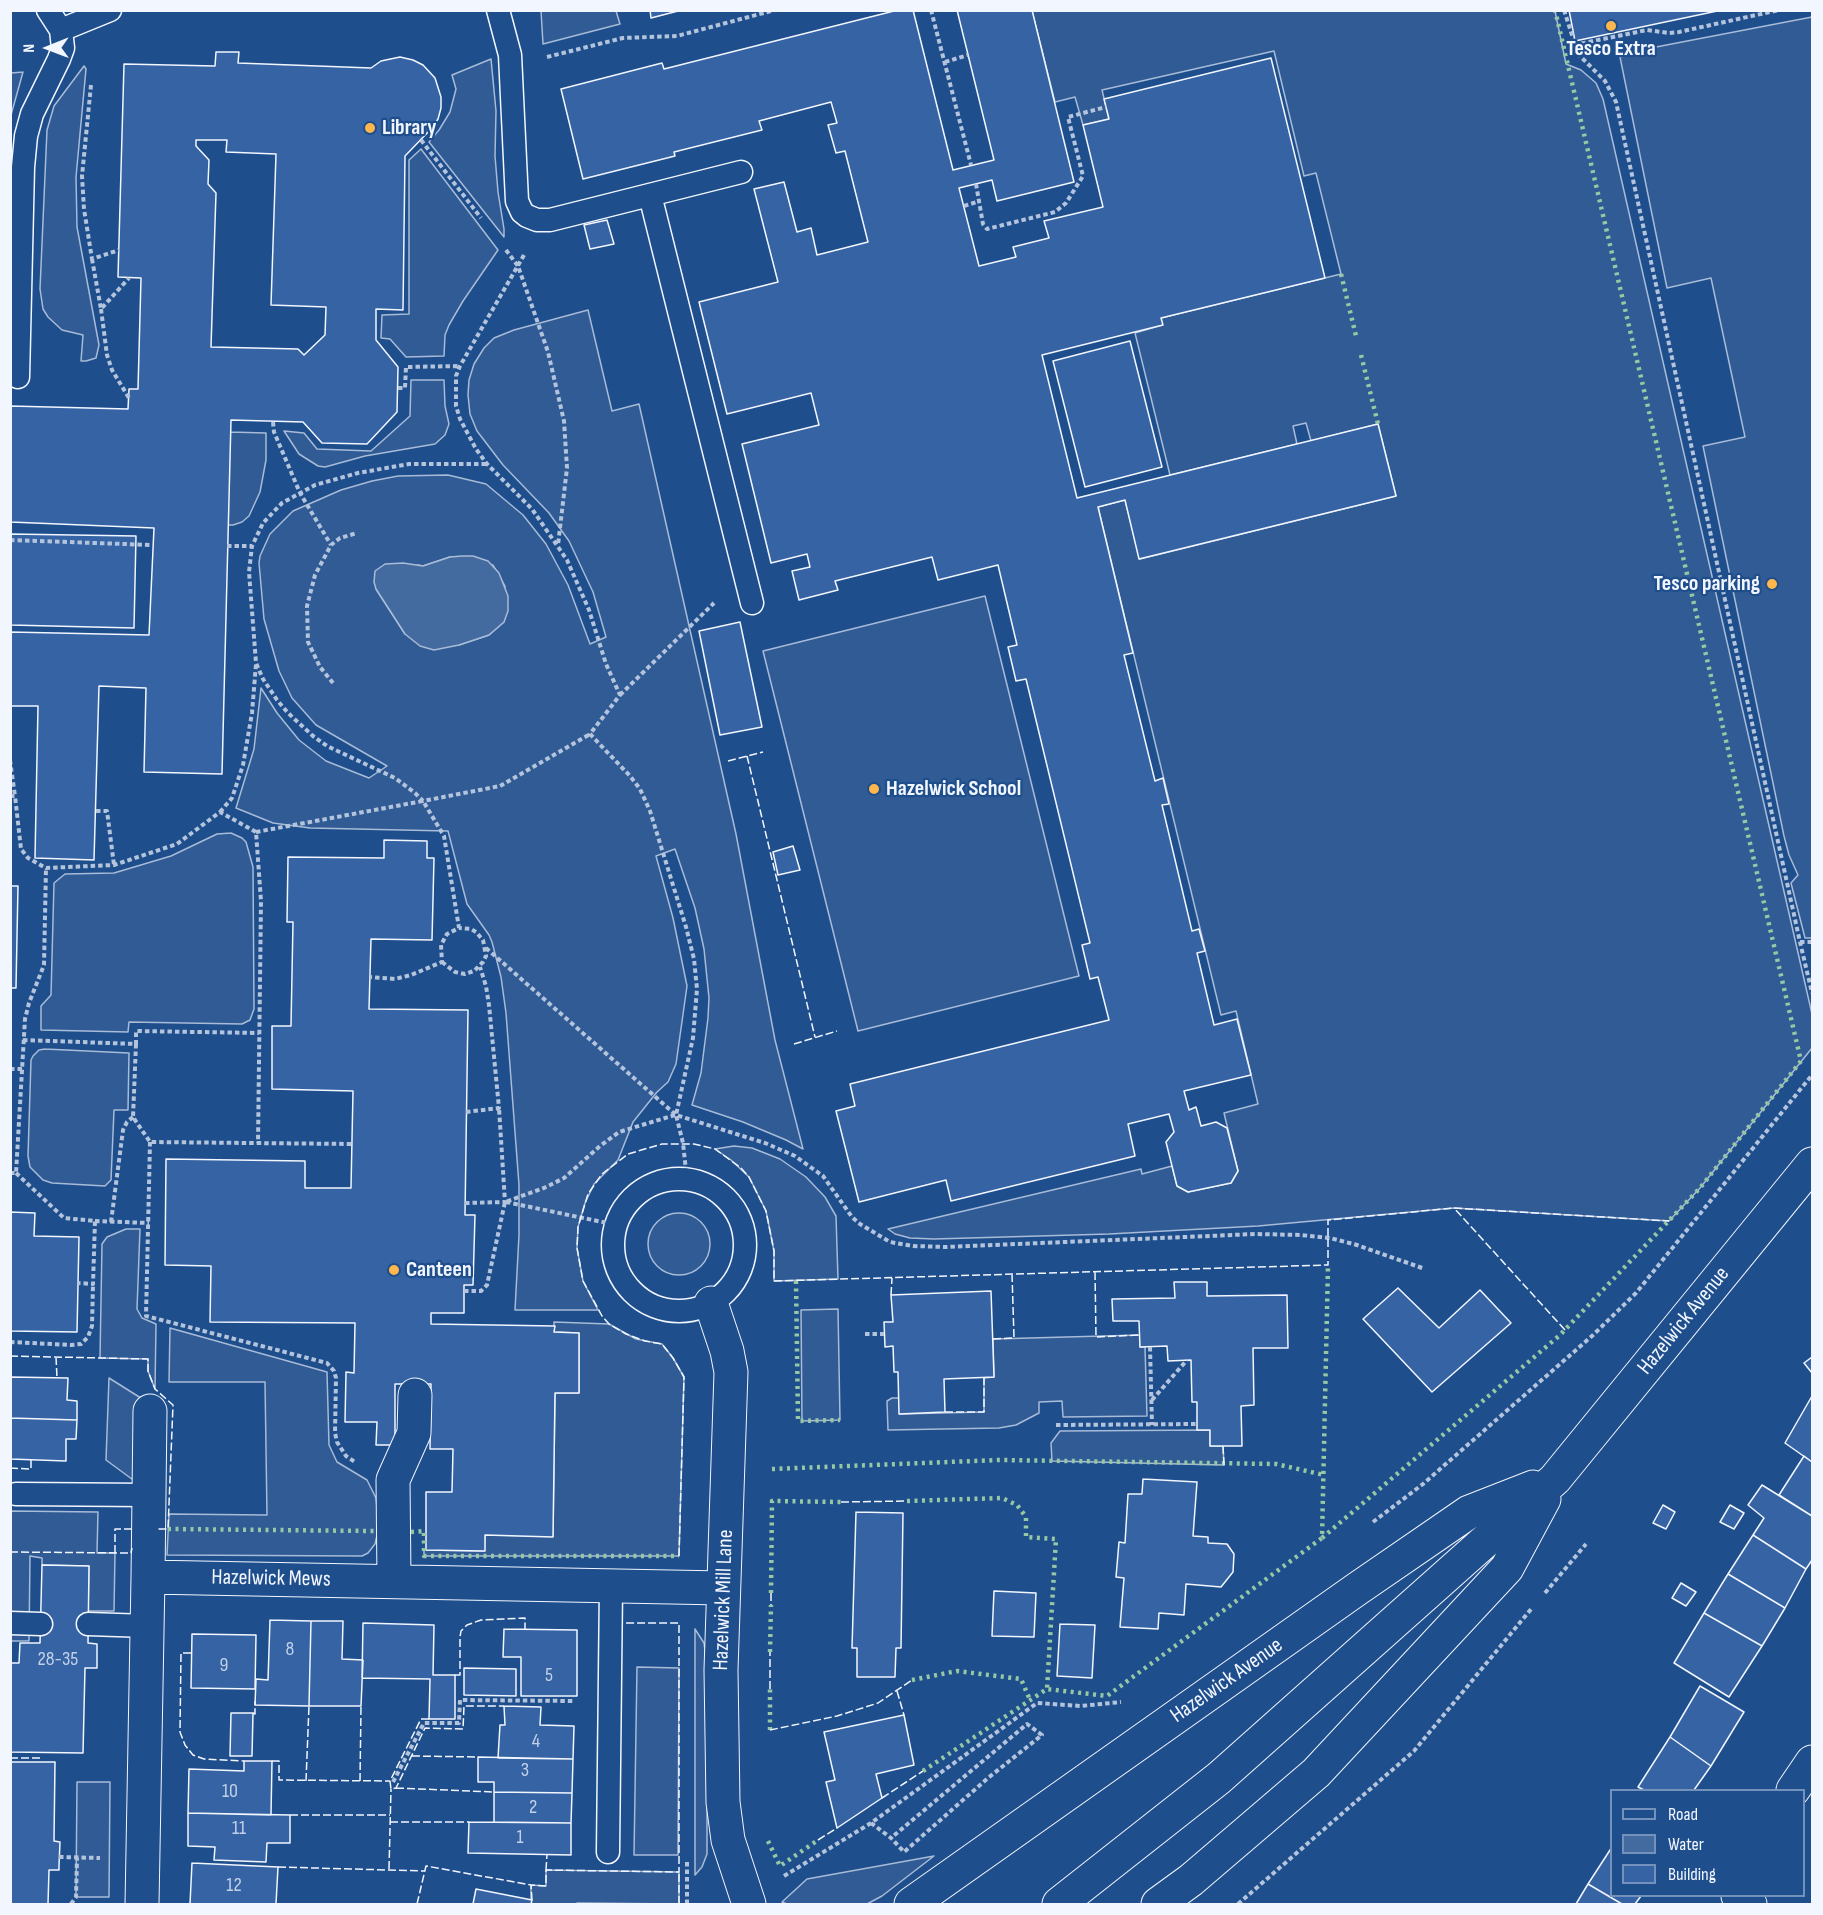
<!DOCTYPE html>
<html>
<head>
<meta charset="utf-8">
<style>
  body { margin:0 }
  #map { position:relative; width:1823px; height:1915px; overflow:hidden; background:#1f4e8c; font-family:"Sofia Sans Condensed",sans-serif }
  canvas { display:block }
  .frame { position:absolute; inset:0; border:12px solid #f2f6ff; pointer-events:none }
  .legend { position:absolute; left:1610px; top:1789px; width:195px; height:108px; box-sizing:border-box; background:#1f4e8c; border:2px solid #7391ba; margin:0; padding:8px 10px; list-style:none; font-size:18px; color:#f2f6ff }
  .legend li { display:flex; align-items:center; gap:12px; height:30px }
  .legend b { width:30px; border:2px solid #7391ba }
  .north { position:absolute; left:18px; top:18px; width:60px; height:60px; -webkit-text-stroke:4px #1f4e8c; paint-order:stroke; rotate:269deg; font-size:16px; font-weight:700; line-height:24px; text-align:center; color:#f2f6ff }
  .north::after { content:''; display:block; margin:auto; width:21px; height:27px; background:#f2f6ff; clip-path:polygon(50% 0,100% 100%,50% 72%,0 100%) }
</style>
</head>
<body>
<div id="map">
<canvas width="1823" height="1915"></canvas>
<div class="frame"></div>
<ul class="legend">
<li><b style="height:8px;background:#1f4e8c"></b>Road</li>
<li><b style="height:16px;background:#446ba0"></b>Water</li>
<li><b style="height:16px;background:#3563a3"></b>Building</li>
</ul>
<div class="north">N</div>
</div>
<script>
const ctx = document.querySelector('canvas').getContext('2d');
ctx.lineJoin = 'round';
function paint(path, color) {
  ctx.fillStyle = color;
  ctx.fill(path, 'evenodd');
}
function poly(rows) {
  const path = new Path2D();
  for (const r of rows) {
    if (r.length === 3) {
      path.moveTo(r[0] + r[2], r[1]);
      path.arc(r[0], r[1], r[2], 0, 2 * Math.PI);
      continue;
    }
    path.moveTo(r[0], r[1]);
    for (let i = 2; i < r.length; i += 2) path.lineTo(r[i], r[i + 1]);
  }
  return path;
}
function strokePath(path, color, width, dash) {
  ctx.strokeStyle = color;
  ctx.lineWidth = width;
  ctx.lineCap = dash ? 'butt' : 'round';
  ctx.setLineDash(dash || []);
  ctx.stroke(path);
}
function write(font, color, halo, rows, align = 'center') {
  ctx.font = font + ' "Sofia Sans Condensed",sans-serif';
  ctx.lineWidth = 4.5;
  ctx.setLineDash([]);
  ctx.textBaseline = 'middle';
  ctx.strokeStyle = halo;
  ctx.fillStyle = color;
  for (const [text, x, y, turn = 0] of rows) {
    ctx.save();
    ctx.translate(x, y);
    ctx.rotate((+turn || 0) * Math.PI / 180);
    ctx.textAlign = isNaN(turn) ? turn : align;
    if (halo) ctx.strokeText(text, 0, 0);
    ctx.fillText(text, 0, 0);
    ctx.restore();
  }
}
const built = poly([
  [541,11,616,11,620,24,543,44,541,11],
  [1032,11,1555,11,1566,64,1581,70,1596,83,1603,99,1812,1014,1812,1048,1700,1188,1669,1221,1454,1208,1258,1226,1109,1234,934,1239,910,1238,895,1234,888,1229,1141,1169,1142,1174,1172,1166,1177,1186,1188,1192,1231,1183,1238,1171,1224,1113,1258,1104,1236,1011,1221,1015,1098,507,1125,500,1140,559,1396,496,1378,424,1311,441,1306,423,1293,426,1297,444,1170,475,1135,333,1162,325,1161,318,1341,274,1316,173,1304,176,1274,51,1102,90,1109,119,1083,125,1075,97,1055,102,1032,11],
  [1812,17,1812,938,1805,938,1791,883,1798,875,1789,855,1784,836,1703,446,1745,437,1711,278,1667,288,1620,57,1656,47,1812,17],
  [491,59,496,111,495,156,498,192,504,229,504,237,429,142,439,130,450,112,456,89,452,75,491,59],
  [84,66,86,69,76,177,77,227,99,345,96,358,86,361,81,361,83,335,62,330,48,317,43,309,40,289,47,130,54,106,84,66],
  [23,72,11,115,11,73,23,72],
  [421,149,498,250,463,301,449,325,445,335,444,356,406,357,390,339,381,338,382,315,409,314,409,160,421,149],
  [588,310,612,411,639,404,736,834,775,1040,803,1149,786,1140,743,1122,692,1105,701,1073,708,1018,709,998,704,949,695,908,675,849,656,856,673,918,687,986,676,1064,668,1082,657,1092,633,1122,618,1160,594,1184,585,1203,578,1227,577,1248,583,1281,598,1310,515,1310,519,1235,519,1185,506,1013,501,977,492,942,489,935,467,904,448,831,310,828,273,823,236,808,254,749,261,688,277,713,299,740,326,761,369,778,387,766,316,725,292,698,279,671,264,619,259,563,260,556,270,534,293,511,341,490,372,481,398,476,448,475,486,484,523,515,546,544,568,585,590,644,606,637,593,592,569,541,549,513,503,465,477,431,470,414,468,395,469,380,474,364,484,348,494,338,514,330,588,310],
  [450,557,493,565,505,586,504,622,489,635,459,645,405,634,376,589,418,565,423,566,450,557],
  [411,380,444,380,445,406,449,424,445,435,435,444,365,456,325,467,318,466,299,454,284,431,304,433,317,449,371,451,410,416,411,380],
  [230,432,266,433,266,460,260,492,249,516,242,522,233,525,226,525,230,432],
  [985,596,1079,976,858,1031,763,651,985,596],
  [231,833,242,838,246,842,253,867,254,1009,250,1020,242,1024,129,1022,128,1032,41,1030,41,1006,51,995,54,883,65,874,114,873,171,856,217,834,231,833],
  [45,1049,129,1053,128,1110,114,1110,111,1180,105,1186,52,1183,43,1180,30,1167,28,1156,31,1060,33,1056,39,1050,45,1049],
  [734,1146,752,1148,780,1159,806,1177,825,1197,836,1216,838,1279,774,1281,774,1251,766,1211,749,1177,731,1160,715,1149,734,1146],
  [679,1244,31],
  [126,1229,140,1229,137,1309,142,1318,156,1324,155,1389,148,1371,148,1359,100,1358,102,1244,107,1237,126,1229],
  [838,1309,840,1420,802,1421,801,1310,838,1309],
  [554,1322,609,1324,636,1339,662,1344,673,1358,684,1377,679,1556,424,1556,424,1550,484,1551,485,1535,553,1536,555,1393,579,1393,579,1333,554,1332,554,1322],
  [170,1328,327,1372,329,1445,337,1462,367,1480,376,1498,379,1527,375,1544,368,1553,362,1556,167,1555,169,1514,267,1515,265,1382,169,1382,170,1328],
  [1140,1335,1140,1347,1145,1347,1147,1416,1063,1417,1062,1401,1039,1402,1039,1413,1016,1425,999,1428,888,1430,887,1401,892,1398,899,1398,900,1414,984,1412,984,1378,994,1377,993,1339,1140,1335],
  [109,1378,144,1400,140,1485,106,1460,109,1378],
  [1210,1430,1210,1446,1223,1446,1224,1465,1052,1461,1051,1443,1060,1431,1210,1430],
  [11,1511,98,1512,97,1553,115,1553,114,1611,88,1611,89,1566,42,1565,42,1558,30,1556,29,1641,11,1641,11,1511],
  [695,1629,704,1643,707,1665,707,1854,702,1867,695,1875,695,1629],
  [637,1667,679,1668,678,1855,634,1855,637,1667],
  [77,1782,110,1782,109,1897,76,1897,77,1782],
  [934,1856,882,1896,867,1904,787,1904,782,1902,807,1879,934,1856],
  [546,1870,679,1872,679,1904,577,1903,577,1904,531,1904,531,1885,546,1886,546,1870]
]);
paint(built, '#305b95');
strokePath(built, '#a8bbd7', 1.5);
const water = poly([
  [462,556,473,556,488,561,499,573,508,596,508,611,504,622,489,635,459,645,434,650,420,646,405,634,376,589,374,582,375,571,385,564,403,563,423,566,450,557,462,556]
]);
paint(water, '#446ba0');
strokePath(water, '#a8bbd7', 1.5);
const building = poly([
  [650,10,682,10,651,18,650,10],
  [898,10,913,10,953,170,994,160,957,10,1032,10,1074,182,997,201,992,180,959,188,979,266,1016,257,1013,247,1049,238,1044,221,1103,207,1083,125,1109,119,1104,99,1271,58,1325,278,1161,318,1163,325,1042,355,1077,498,1378,424,1396,496,1139,559,1125,500,1098,507,1133,653,1124,655,1155,781,1163,778,1169,804,1162,805,1192,931,1199,929,1205,951,1197,953,1214,1025,1237,1019,1251,1075,1184,1091,1189,1110,1196,1107,1201,1126,1216,1122,1227,1128,1238,1171,1231,1183,1188,1192,1177,1186,1166,1142,1174,1132,1169,1114,1128,1124,1135,1156,951,1201,946,1180,859,1202,836,1111,855,1106,850,1084,1109,1020,1098,977,1090,979,1082,945,1090,943,1026,679,1016,681,1008,647,1017,645,998,565,938,580,932,557,835,581,838,590,799,600,792,571,810,567,807,554,771,563,742,444,819,425,811,393,727,414,699,302,778,282,754,189,784,182,797,232,811,228,817,255,868,242,845,151,836,153,828,125,837,123,831,102,759,121,762,130,674,152,675,156,583,179,561,89,662,63,664,69,898,10],
  [1569,10,1722,10,1575,41,1569,10],
  [216,52,239,52,238,63,371,68,381,61,400,57,413,60,423,65,435,78,441,97,441,108,438,119,432,128,405,156,403,310,376,309,376,340,398,367,397,412,367,444,322,443,303,422,231,420,222,774,144,772,146,688,99,686,94,860,35,858,38,706,10,706,10,632,149,635,154,528,10,522,10,406,128,409,129,389,138,389,141,278,118,277,124,64,215,66,216,52],
  [196,140,227,140,226,152,276,154,271,305,326,307,325,335,304,355,298,349,211,347,216,193,208,184,209,160,196,146,196,140],
  [607,220,614,244,590,249,584,225,607,220],
  [1130,341,1162,467,1085,487,1053,361,1130,341],
  [10,534,136,536,134,628,10,625,10,534],
  [740,622,762,727,720,735,699,631,740,622],
  [384,840,427,841,427,858,434,858,432,940,371,939,369,1009,468,1010,465,1215,475,1215,473,1285,464,1285,464,1313,431,1313,431,1324,555,1326,554,1332,579,1333,579,1393,555,1393,553,1537,485,1535,485,1551,426,1550,426,1492,452,1492,453,1449,430,1449,431,1384,395,1384,395,1445,376,1445,377,1422,345,1422,346,1372,354,1373,355,1323,210,1322,211,1266,165,1265,166,1159,305,1161,305,1188,351,1188,353,1091,272,1089,272,1026,291,1026,293,922,287,922,288,857,384,858,384,840],
  [793,846,800,870,778,875,773,852,793,846],
  [10,886,18,886,16,988,10,988,10,886],
  [10,1212,35,1213,34,1236,79,1237,77,1332,10,1331,10,1212],
  [1174,1282,1207,1282,1207,1296,1287,1295,1288,1348,1253,1348,1254,1405,1241,1406,1242,1446,1210,1446,1210,1430,1197,1430,1197,1402,1192,1402,1191,1360,1168,1361,1167,1346,1140,1347,1139,1321,1113,1321,1112,1299,1175,1298,1174,1282],
  [1398,1288,1439,1328,1480,1290,1511,1323,1432,1392,1363,1319,1398,1288],
  [991,1291,994,1377,944,1379,945,1412,899,1414,898,1372,894,1372,893,1346,885,1347,884,1322,893,1322,891,1295,991,1291],
  [1812,1357,1812,1373,1804,1363,1812,1357],
  [10,1377,68,1378,67,1400,77,1401,77,1420,10,1418,10,1377],
  [1812,1396,1812,1462,1785,1443,1812,1396],
  [10,1418,77,1420,76,1439,66,1439,66,1461,10,1459,10,1418],
  [1804,1456,1812,1462,1812,1516,1779,1495,1804,1456],
  [1143,1479,1197,1482,1193,1536,1208,1537,1208,1543,1227,1544,1234,1554,1233,1572,1221,1587,1186,1584,1184,1615,1159,1613,1158,1629,1120,1627,1124,1578,1116,1577,1119,1542,1125,1543,1128,1494,1142,1494,1143,1479],
  [1762,1485,1812,1516,1812,1560,1806,1569,1753,1535,1764,1518,1748,1505,1762,1485],
  [1663,1505,1675,1512,1666,1529,1653,1523,1663,1505],
  [1730,1505,1744,1513,1734,1529,1720,1522,1730,1505],
  [856,1512,903,1513,901,1648,896,1648,895,1677,857,1677,857,1648,852,1648,856,1512],
  [1753,1535,1806,1569,1785,1608,1728,1574,1753,1535],
  [42,1565,89,1566,88,1643,97,1644,97,1668,85,1668,83,1753,10,1752,10,1663,19,1663,20,1643,40,1643,42,1565],
  [1728,1574,1785,1608,1762,1646,1704,1613,1728,1574],
  [1681,1583,1696,1592,1686,1606,1672,1598,1681,1583],
  [994,1591,1036,1593,1034,1637,992,1636,994,1591],
  [1704,1613,1762,1646,1729,1697,1674,1663,1704,1613],
  [270,1620,311,1621,309,1706,255,1705,256,1679,268,1680,270,1620],
  [311,1621,343,1621,342,1659,363,1660,361,1706,309,1706,311,1621],
  [363,1623,434,1625,433,1675,455,1675,455,1719,429,1719,430,1679,362,1678,363,1623],
  [1060,1624,1095,1625,1092,1678,1057,1676,1060,1624],
  [504,1629,577,1630,577,1696,521,1696,521,1657,503,1657,504,1629],
  [192,1634,256,1635,255,1689,191,1688,192,1634],
  [464,1668,516,1669,516,1696,464,1695,464,1668],
  [1700,1686,1744,1712,1711,1766,1670,1737,1700,1686],
  [504,1706,541,1707,540,1725,574,1726,573,1759,498,1758,500,1725,505,1725,504,1706],
  [231,1713,253,1713,252,1756,230,1756,231,1713],
  [904,1715,914,1765,876,1774,882,1798,837,1828,826,1782,835,1780,824,1732,904,1715],
  [1670,1737,1711,1766,1694,1790,1644,1790,1638,1787,1670,1737],
  [478,1757,573,1759,572,1793,494,1792,494,1782,478,1782,478,1757],
  [244,1761,272,1761,271,1815,188,1813,189,1769,244,1771,244,1761],
  [10,1762,55,1762,54,1841,60,1842,59,1866,59,1870,49,1870,48,1904,10,1904,10,1762],
  [494,1792,572,1793,571,1823,494,1822,494,1792],
  [188,1813,290,1815,290,1843,267,1843,266,1862,214,1860,215,1847,188,1846,188,1813],
  [469,1822,571,1823,571,1855,468,1853,469,1822],
  [1612,1847,1612,1896,1641,1896,1635,1904,1622,1904,1588,1884,1612,1847],
  [192,1863,278,1867,276,1904,190,1904,192,1863],
  [1588,1884,1622,1904,1576,1904,1588,1884],
  [476,1889,532,1900,531,1904,473,1904,476,1889]
]);
paint(building, '#3563a3');
strokePath(building, '#f2f6ff', 1.5);
const service = poly([
  [48,10,61,30],
  [498,10,510,55,517,201,522,212,527,216,537,220,550,220,741,172],
  [650,195,752,603],
  [18,377,23,167,26,136,32,114,59,59,63,48,61,30,110,10],
  [679,1245,66],
  [16,1494,149,1495],
  [10,1623,41,1624],
  [88,1624,147,1626],
  [608,1852,611,1586]
]);
const minor = poly([
  [711,1303,727,1351,731,1372,721,1670,723,1802,728,1840,749,1904],
  [148,1577,150,1411],
  [394,1580,393,1480,414,1433,415,1395],
  [1793,1790,1812,1762],
  [1738,1896,1750,1904],
  [142,1904,148,1577,723,1588]
]);
const tertiary = poly([
  [911,1904,1357,1589,1469,1512,1533,1487],
  [1059,1904,1219,1778,1555,1479,1812,1164],
  [1158,1904,1191,1880,1316,1773,1507,1568,1544,1499]
]);
strokePath(service, '#f2f6ff', 25);
strokePath(minor, '#f2f6ff', 35);
strokePath(tertiary, '#f2f6ff', 35);
strokePath(poly([
  [931,10,971,165],
  [1564,10,1578,54,1605,81,1616,102,1800,942,1812,993],
  [1574,45,1647,30,1669,33,1679,32,1779,10],
  [547,57,623,38,677,36,775,10],
  [945,62,968,55],
  [91,85,82,176,84,209,92,259,119,250],
  [421,140,481,218],
  [976,184,983,224,987,229,1055,212,1066,203,1083,176,1068,117,1106,107],
  [964,206,980,201],
  [506,250,518,266,548,352,564,421,567,468,558,545],
  [524,255,460,366,456,376,456,406,460,419,476,449,487,464,532,509,567,560,589,610,606,664,620,695,590,734,630,776,640,789,650,811,686,927,694,959,697,989,693,1038,676,1115,683,1143,687,1180],
  [92,259,101,309,129,278],
  [101,309,107,355,112,370,129,398],
  [398,388,405,388,406,367,460,366],
  [273,422,274,432,300,493,331,545],
  [486,464,409,464,358,473,315,485,282,503,263,523,252,546,249,572,256,663,263,679,277,700,288,713,313,736,327,746,395,778,415,793,423,801,500,786,590,734],
  [10,540,152,545],
  [227,546,252,546],
  [333,683,320,667,308,642,307,606,315,575,331,545,340,538,357,533],
  [620,695,714,603],
  [10,760,15,796],
  [10,796,15,796,21,849,28,858,46,868,114,865,177,844,220,812,256,832,261,901,258,1143],
  [96,811,107,811,114,865],
  [220,812,232,798,243,765,252,713,256,664],
  [256,832,423,801,444,836,459,928,447,934,441,945,442,962,411,975,395,979,370,977],
  [1800,942,1812,942],
  [486,948,676,1115,765,1143,795,1156,823,1176,852,1217,860,1224,890,1242,913,1246,946,1247,1256,1234,1301,1235,1330,1238,1357,1245,1425,1269],
  [442,962,455,972,465,974,474,971,483,962,486,956,483,940,476,932,471,929,459,928],
  [23,1040,136,1044,136,1031,259,1033],
  [136,1044,133,1117,150,1142,352,1144],
  [10,1069,22,1069],
  [466,1112,499,1108,489,1005,486,986,480,967],
  [150,1142,146,1316,327,1363,334,1371,336,1378,335,1433,337,1442,346,1456,355,1462],
  [10,1173,16,1173,25,1019,29,1003,44,965,46,868],
  [16,1173,64,1218,95,1221,93,1284,78,1283],
  [506,1202,617,1225],
  [465,1203,505,1202,499,1108],
  [95,1221,149,1223],
  [111,1222,123,1130,127,1122,133,1117],
  [464,1291,481,1291,487,1285,505,1202,544,1188,564,1178,600,1146,619,1132,675,1115],
  [865,1334,884,1334],
  [10,1342,71,1345,81,1344,88,1337,92,1326,93,1284],
  [1150,1347,1152,1425],
  [1152,1400,1187,1360],
  [1056,1425,1197,1424],
  [1373,1522,1423,1484,1592,1336,1636,1293,1812,1075],
  [1545,1593,1586,1544],
  [393,1782,424,1723,459,1723,460,1700,573,1701],
  [871,1823,891,1838,904,1852,988,1778,1042,1735,1027,1724,891,1838],
  [59,1857,100,1858],
  [784,1876,871,1823,1037,1703,1081,1706,1121,1702],
  [71,1904,76,1897,77,1858],
  [687,1904,687,1860],
  [1238,1904,1414,1751,1532,1608]
]), '#b3c4dc', 4, [4.5, 3]);
strokePath(service, '#1f4e8c', 22);
strokePath(minor, '#1f4e8c', 33);
strokePath(tertiary, '#1f4e8c', 33);
strokePath(poly([
  [1341,274,1356,336],
  [1361,355,1378,424],
  [796,1281,798,1421,840,1420],
  [772,1469,999,1460,1276,1464,1324,1475],
  [907,1501,1002,1498,1017,1505,1026,1517,1026,1537,1056,1539,1047,1689],
  [168,1529,374,1531],
  [411,1532,424,1531,424,1556,679,1556],
  [1322,1538,1560,1335,1700,1188,1801,1061,1555,10],
  [771,1593,772,1501,841,1502],
  [770,1652,771,1605],
  [912,1680,957,1671,1021,1679,1030,1700],
  [770,1730,770,1689],
  [923,1771,1047,1689,1107,1696,1322,1538,1328,1265],
  [768,1841,780,1866,818,1840]
]), '#97c8a6', 4.5, [3, 4.5]);
strokePath(poly([
  [747,756,815,1037],
  [728,761,763,752],
  [794,1044,837,1031],
  [1095,1272,1096,1337,1140,1335],
  [891,1295,892,1278],
  [1565,1330,1454,1208,1669,1221],
  [993,1339,1014,1338,1012,1274],
  [10,1356,148,1359,148,1371,155,1389,173,1405,168,1529,158,1529],
  [56,1357,57,1378],
  [945,1412,984,1412,984,1378],
  [1223,1446,1224,1465],
  [10,1468,31,1469,31,1460],
  [841,1502,907,1501],
  [10,1552,131,1553,132,1548],
  [115,1553,115,1529,134,1529],
  [679,1556,684,1377,673,1358,662,1344,645,1341,626,1334,609,1324,602,1316,583,1281,577,1248,578,1227,588,1194,602,1174,628,1154,662,1144,694,1144,715,1149,741,1168,749,1177,766,1211,774,1251,774,1281,1328,1265,1328,1220,1454,1208],
  [771,1593,771,1605],
  [191,1653,181,1653,180,1732,185,1745,193,1755,204,1759,244,1761],
  [455,1675,460,1675,460,1637,461,1631,467,1625,481,1620,525,1618,525,1629],
  [770,1689,770,1652],
  [897,1691,904,1715],
  [253,1713,255,1714,255,1701],
  [429,1719,421,1719,390,1781,391,1789,396,1788,425,1728,463,1729,464,1706,504,1706],
  [770,1730,837,1716,878,1703,912,1680],
  [412,1756,478,1757],
  [10,1758,43,1758],
  [272,1761,279,1761,279,1780,390,1781],
  [306,1781,309,1706],
  [360,1781,361,1706],
  [396,1788,494,1792],
  [882,1798,923,1771],
  [290,1815,390,1815],
  [390,1822,469,1822],
  [818,1840,837,1828],
  [278,1867,425,1871],
  [389,1869,391,1789],
  [546,1870,547,1854],
  [532,1900,531,1885,546,1886,546,1870,679,1872,679,1623,625,1623],
  [417,1904,426,1866,531,1885],
  [679,1904,679,1872]
]), '#f2f6ff', 1.5, [8, 3]);
for (const [x, y, r, color] of [
  [1611,26,6,"#ffb74d"],
  [370,128,6,"#ffb74d"],
  [1772,584,6,"#ffb74d"],
  [874,789,6,"#ffb74d"],
  [394,1270,6,"#ffb74d"]
]) {
  const dot = new Path2D();
  dot.arc(x, y, r, 0, 2 * Math.PI);
  ctx.fillStyle = color;
  ctx.fill(dot);
  strokePath(dot, '#1f4e8c', 2);
}
write('20px', '#c3d1e8', null, [
  ["8",290,1650],
  ["28-35",58,1660],
  ["9",224,1666],
  ["5",549,1676],
  ["4",536,1742],
  ["3",525,1771],
  ["10",230,1792],
  ["2",533,1808],
  ["11",239,1829],
  ["1",520,1838],
  ["12",234,1886]
]);
write('bold 22px', '#f2f6ff', '#1f4e8c', [
  ["Tesco Extra",1611,49,"center"],
  ["Library",382,128],
  ["Tesco parking",1760,584,"right"],
  ["Hazelwick School",886,789],
  ["Canteen",406,1270]
], 'left');
write('22px', '#f2f6ff', '#1f4e8c', [
  ["Hazelwick Avenue",1684,1321,-51],
  ["Hazelwick Mews",271,1579,1],
  ["Hazelwick Mill Lane",724,1600,-88],
  ["Hazelwick Avenue",1227,1681,-35]
]);
</script>
</body>
</html>
